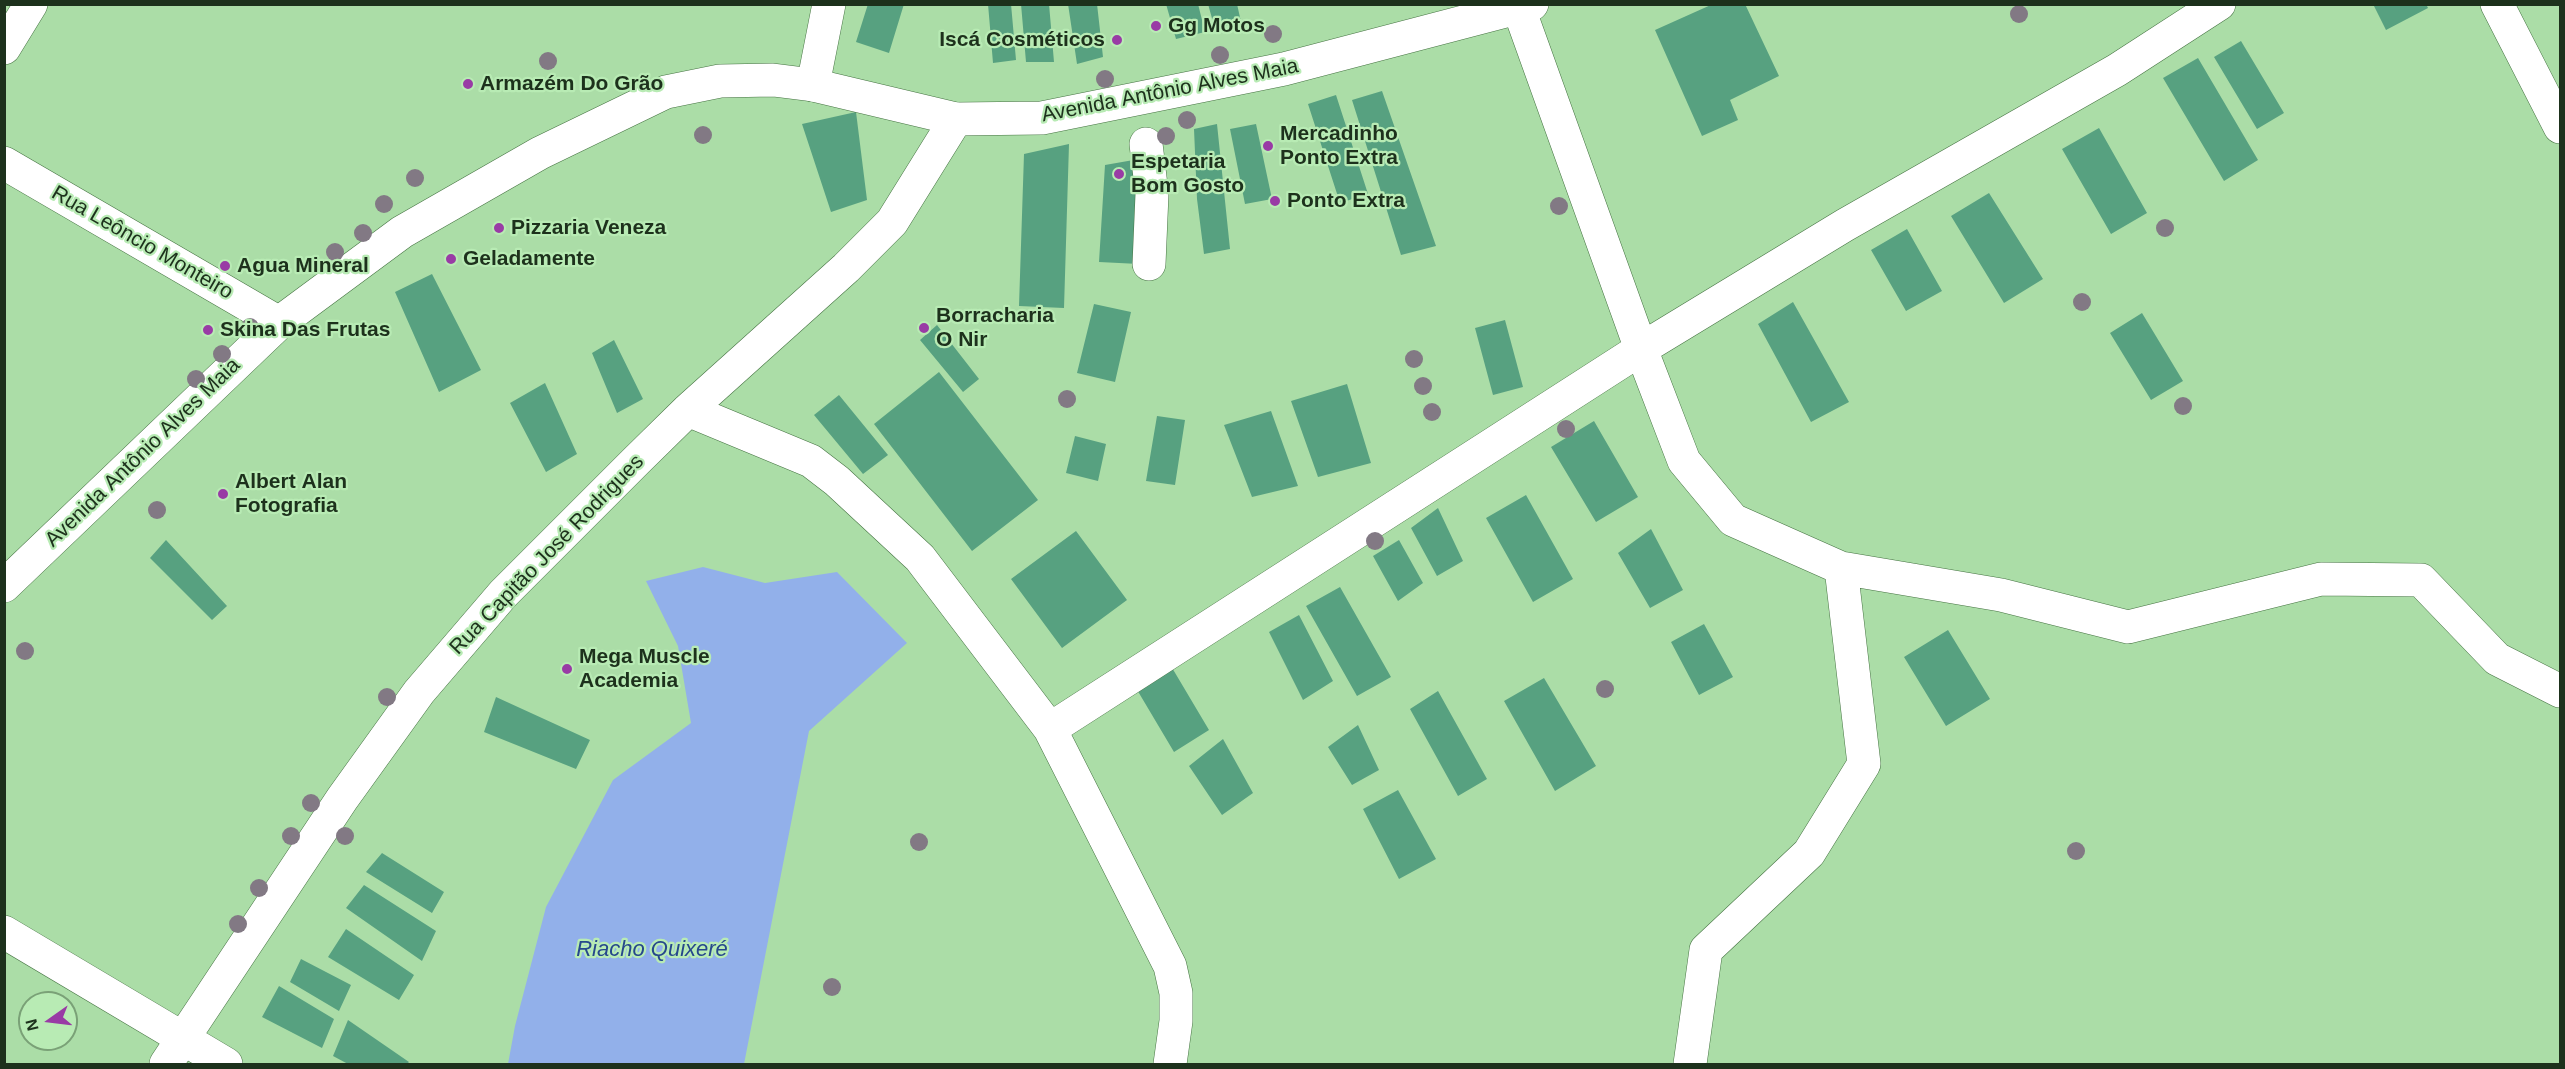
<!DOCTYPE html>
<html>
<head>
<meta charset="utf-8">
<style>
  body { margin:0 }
  #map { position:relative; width:2565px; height:1069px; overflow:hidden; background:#abdda7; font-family:Helvetica,sans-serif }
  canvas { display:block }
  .frame { position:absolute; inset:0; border:6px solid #1d311c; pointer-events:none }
  .north { position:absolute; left:18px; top:991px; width:60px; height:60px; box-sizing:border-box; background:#b8ebb4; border:2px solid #7aa177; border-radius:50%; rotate:256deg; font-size:16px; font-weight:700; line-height:24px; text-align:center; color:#1d311c }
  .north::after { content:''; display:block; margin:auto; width:21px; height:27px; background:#993ba5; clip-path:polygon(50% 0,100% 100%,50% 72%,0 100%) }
</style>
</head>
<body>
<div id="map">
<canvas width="2565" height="1069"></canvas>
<div class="frame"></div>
<div class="north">N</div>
</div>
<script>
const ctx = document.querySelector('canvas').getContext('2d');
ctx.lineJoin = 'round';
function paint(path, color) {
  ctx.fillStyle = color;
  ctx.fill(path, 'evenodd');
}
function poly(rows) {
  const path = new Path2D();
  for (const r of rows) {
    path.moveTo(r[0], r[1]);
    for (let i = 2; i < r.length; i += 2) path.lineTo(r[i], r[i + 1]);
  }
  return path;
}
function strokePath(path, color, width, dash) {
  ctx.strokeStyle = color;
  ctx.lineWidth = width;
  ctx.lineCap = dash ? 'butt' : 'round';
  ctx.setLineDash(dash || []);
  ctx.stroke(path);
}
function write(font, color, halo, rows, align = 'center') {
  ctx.font = font + ' Helvetica,sans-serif';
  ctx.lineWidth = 4.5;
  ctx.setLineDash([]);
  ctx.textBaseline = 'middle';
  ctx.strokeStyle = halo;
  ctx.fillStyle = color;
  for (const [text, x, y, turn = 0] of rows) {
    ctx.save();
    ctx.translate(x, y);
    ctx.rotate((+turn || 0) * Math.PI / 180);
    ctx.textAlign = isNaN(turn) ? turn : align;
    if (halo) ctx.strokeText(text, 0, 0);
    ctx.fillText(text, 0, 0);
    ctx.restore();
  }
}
paint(poly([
  [703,567,765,583,837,572,907,643,809,731,744,1064,508,1064,515,1026,546,907,613,780,691,723,678,646,646,581]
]), '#92b0ea');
paint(poly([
  [868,4,904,4,889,53,856,42],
  [988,4,1011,4,1016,60,993,63],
  [1021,4,1049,4,1054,62,1026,62],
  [1068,4,1097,4,1103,57,1077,64],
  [1166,4,1198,4,1205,32,1176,39],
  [1208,4,1237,4,1241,22,1215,29],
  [1713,4,1745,4,1779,76,1730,100,1738,120,1702,136,1655,30],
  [2373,4,2426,4,2428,8,2386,30],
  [2241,41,2284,113,2257,129,2214,57],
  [2198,58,2258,160,2224,181,2163,78],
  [1382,91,1436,246,1401,255,1352,100],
  [1336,95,1368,194,1340,203,1308,104],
  [856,112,867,200,831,212,802,124],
  [1217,124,1230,249,1204,254,1197,199,1194,129],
  [1256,124,1272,199,1245,204,1230,129],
  [2099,128,2147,213,2111,234,2062,149],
  [1069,144,1064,308,1019,306,1024,154],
  [1145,158,1139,264,1099,262,1105,165],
  [1989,193,2043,279,2004,303,1951,216],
  [1907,229,1942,291,1906,311,1871,250],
  [432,274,481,370,439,392,395,292],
  [1793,302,1849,402,1811,422,1758,324],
  [1094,304,1131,312,1115,382,1077,373],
  [2142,313,2183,381,2151,400,2110,333],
  [1505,320,1523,387,1493,395,1475,328],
  [937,325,979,379,963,392,920,340],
  [614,340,643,399,617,413,592,353],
  [939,372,1038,500,972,551,874,424],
  [545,383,577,454,546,472,510,403],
  [1347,384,1371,463,1318,477,1291,401],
  [839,395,888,455,863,474,814,415],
  [1271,411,1298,486,1252,497,1224,425],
  [1157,416,1185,420,1175,485,1146,481],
  [1594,421,1638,497,1596,522,1551,447],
  [1075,436,1106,444,1098,481,1066,473],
  [1526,495,1573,579,1533,602,1486,518],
  [1438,508,1463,561,1437,576,1411,528],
  [1651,529,1683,590,1650,608,1618,553],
  [1076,531,1127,600,1062,648,1011,579],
  [166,540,227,606,212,620,150,558],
  [1399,540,1423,583,1398,601,1373,556],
  [1340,587,1391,677,1357,696,1306,606],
  [1299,615,1333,681,1303,700,1269,632],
  [1704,624,1733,677,1699,695,1671,642],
  [1948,630,1990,699,1946,726,1904,657],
  [1168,661,1209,730,1174,752,1133,683],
  [1544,678,1596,766,1555,791,1504,701],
  [1438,691,1487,779,1458,796,1410,709],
  [496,697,590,740,576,769,484,732],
  [1358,725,1379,770,1352,785,1328,747],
  [1223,739,1253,793,1222,815,1189,766],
  [1398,790,1436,859,1399,879,1363,809],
  [382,853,444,892,432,913,366,872],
  [364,885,436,931,422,961,346,908],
  [346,929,414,975,399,1000,328,957],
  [301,959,351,985,339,1011,290,982],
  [279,986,334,1019,322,1048,262,1017],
  [348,1020,409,1062,407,1064,348,1064,333,1056]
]), '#57a180');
const pedestrian = poly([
  [1146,144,1152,194,1149,264]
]);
const minor = poly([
  [2497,4,2560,127],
  [1519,9,1641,349,1684,461,1733,520,1841,568,1864,764,1809,853,1706,950,1690,1064],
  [4,48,31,4],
  [813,85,829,4],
  [4,163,279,323],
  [688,410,811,461,837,481,920,558,1050,729,1170,966,1176,993,1176,1021,1170,1064],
  [1841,568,2001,595,2128,627,2321,579,2421,580,2497,659,2560,691],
  [1050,729,1641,349,1845,225,2117,70,2219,4],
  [4,932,226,1064],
  [166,1064,342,799,419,692,503,594,636,461,688,410,846,268,892,222,956,119]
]);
const secondary = poly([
  [4,586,279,323,402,232,540,153,666,92,720,81,773,80,813,85,956,119,1042,118,1284,69,1532,4]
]);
strokePath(pedestrian, '#457342', 34);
strokePath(minor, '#457342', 34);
strokePath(secondary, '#457342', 34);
strokePath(pedestrian, '#fff', 33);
strokePath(minor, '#fff', 33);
strokePath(secondary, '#fff', 33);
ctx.fillStyle = '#827984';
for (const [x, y] of [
  [2019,14],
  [1273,34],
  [1220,55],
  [548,61],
  [1105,79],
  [1187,120],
  [703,135],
  [1166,136],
  [415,178],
  [384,204],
  [1559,206],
  [2165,228],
  [363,233],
  [335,252],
  [2082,302],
  [250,327],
  [222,354],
  [1414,359],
  [196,379],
  [1423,386],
  [1067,399],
  [2183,406],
  [1432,412],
  [1566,429],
  [157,510],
  [1375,541],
  [25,651],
  [1605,689],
  [387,697],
  [311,803],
  [291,836],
  [345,836],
  [919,842],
  [2076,851],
  [259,888],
  [238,924],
  [832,987]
]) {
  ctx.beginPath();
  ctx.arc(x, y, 9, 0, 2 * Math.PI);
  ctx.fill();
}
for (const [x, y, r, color] of [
  [1156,26,6,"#993ba5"],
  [1117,40,6,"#993ba5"],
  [468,84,6,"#993ba5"],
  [1268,146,6,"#993ba5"],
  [1119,174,6,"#993ba5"],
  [1275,201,6,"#993ba5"],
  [499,228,6,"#993ba5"],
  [451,259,6,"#993ba5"],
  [225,266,6,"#993ba5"],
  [924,328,6,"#993ba5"],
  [208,330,6,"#993ba5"],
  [223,494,6,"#993ba5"],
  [567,669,6,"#993ba5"]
]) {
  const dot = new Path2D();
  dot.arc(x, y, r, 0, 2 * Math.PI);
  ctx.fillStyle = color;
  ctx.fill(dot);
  strokePath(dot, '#b8ebb4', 2);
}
write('bold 21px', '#1d311c', '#b8ebb4', [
  ["Gg Motos",1168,26],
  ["Iscá Cosméticos",1105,40,"right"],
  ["Armazém Do Grão",480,84],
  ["Mercadinho",1280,134],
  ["Ponto Extra",1280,158],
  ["Espetaria",1131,162],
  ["Bom Gosto",1131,186],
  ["Ponto Extra",1287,201],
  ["Pizzaria Veneza",511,228],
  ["Geladamente",463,259],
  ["Agua Mineral",237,266],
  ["Borracharia",936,316],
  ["O Nir",936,340],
  ["Skina Das Frutas",220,330],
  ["Albert Alan",235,482],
  ["Fotografia",235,506],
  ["Mega Muscle",579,657],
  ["Academia",579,681]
], 'left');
write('21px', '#1d311c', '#b8ebb4', [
  ["Avenida Antônio Alves Maia",1170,91,-11],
  ["Rua Leôncio Monteiro",142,243,30],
  ["Avenida Antônio Alves Maia",143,453,-44],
  ["Rua Capitão José Rodrigues",547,555,-46]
]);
write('italic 22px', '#26478c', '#b8ebb4', [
  ["Riacho Quixeré",652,950]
]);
</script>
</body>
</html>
